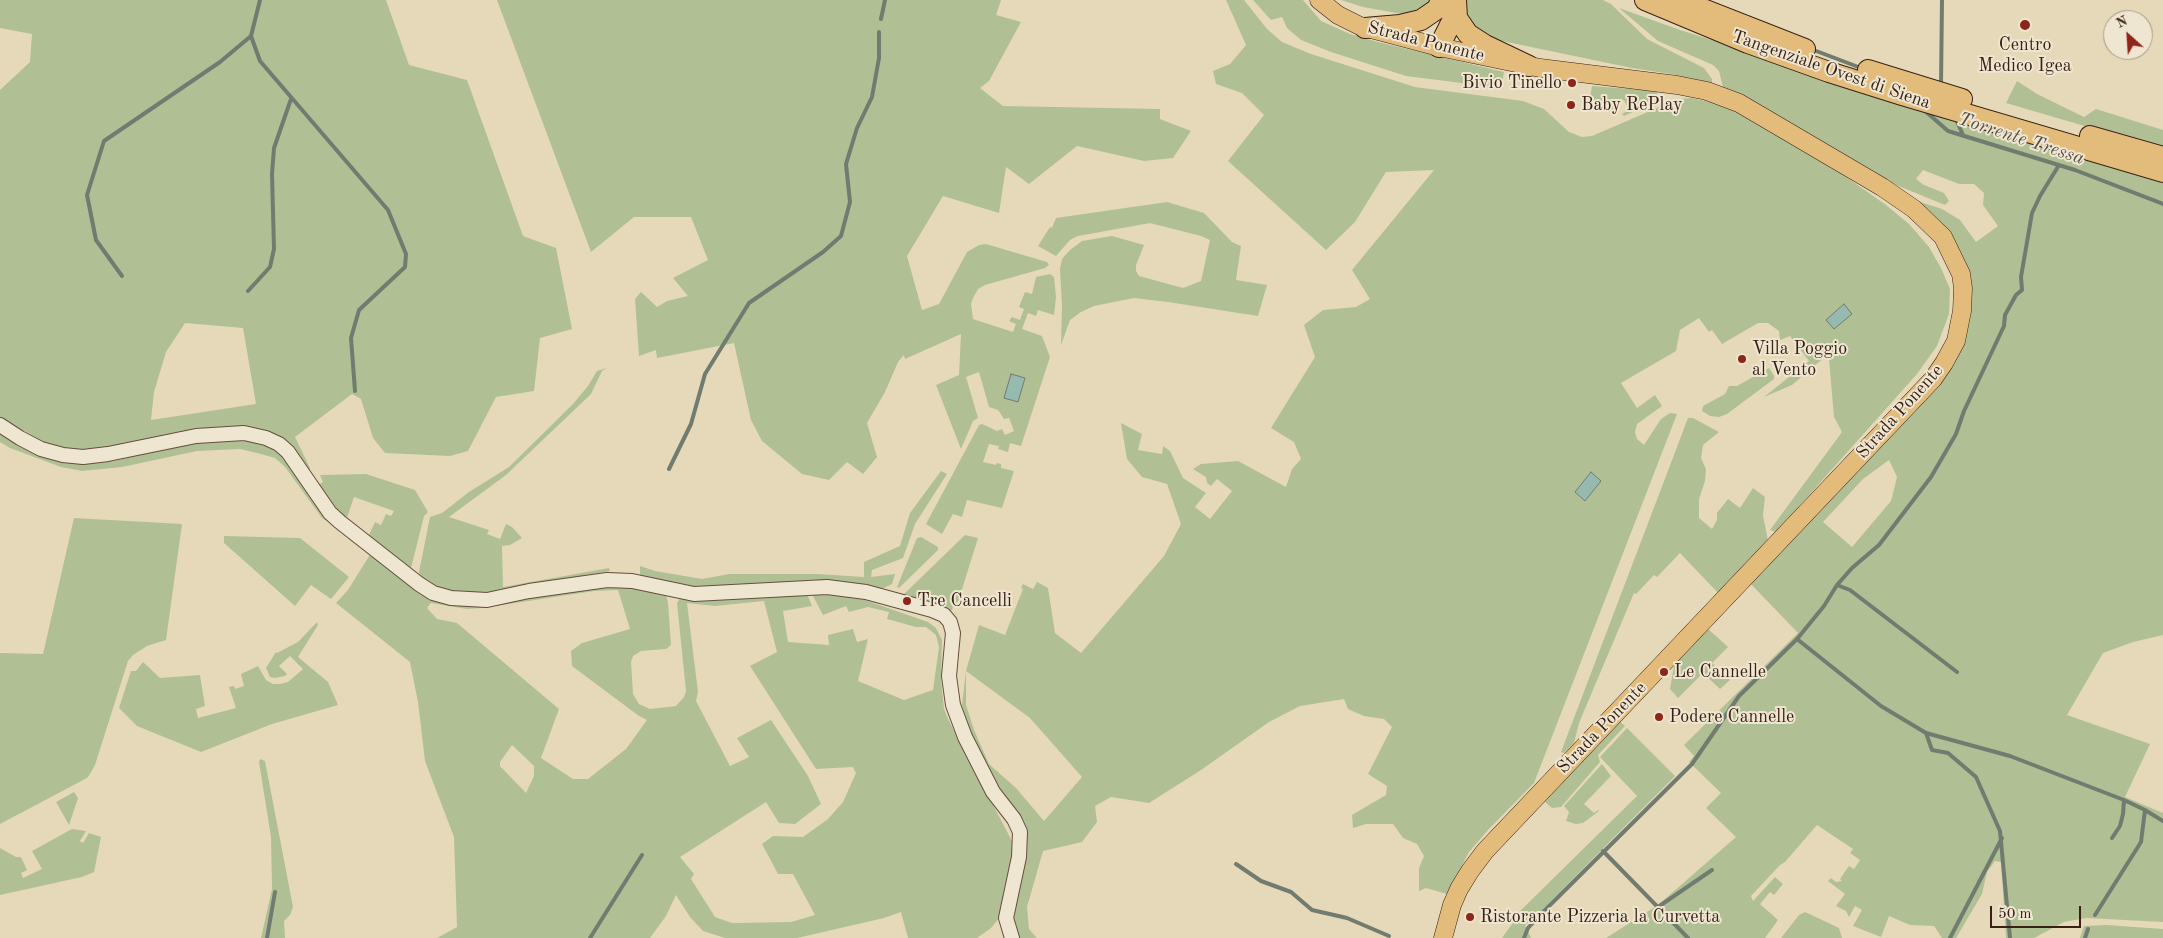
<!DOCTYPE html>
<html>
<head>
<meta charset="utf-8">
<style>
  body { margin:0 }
  #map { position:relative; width:2163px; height:938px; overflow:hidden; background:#e6d9b9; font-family:"Old Standard TT",serif }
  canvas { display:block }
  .north { position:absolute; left:2103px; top:10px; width:50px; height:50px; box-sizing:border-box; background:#efe6d2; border:1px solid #a69786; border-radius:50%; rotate:334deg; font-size:14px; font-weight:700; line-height:20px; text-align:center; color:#392014 }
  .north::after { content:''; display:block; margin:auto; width:18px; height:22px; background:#8f2418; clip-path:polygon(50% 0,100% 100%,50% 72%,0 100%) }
  .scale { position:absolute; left:1990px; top:906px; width:91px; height:22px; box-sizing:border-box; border:2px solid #392014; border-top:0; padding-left:6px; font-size:15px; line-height:18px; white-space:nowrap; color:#392014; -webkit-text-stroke:4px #efe6d2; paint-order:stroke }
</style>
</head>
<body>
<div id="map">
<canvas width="2163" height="938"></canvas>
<div class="north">N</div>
<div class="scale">50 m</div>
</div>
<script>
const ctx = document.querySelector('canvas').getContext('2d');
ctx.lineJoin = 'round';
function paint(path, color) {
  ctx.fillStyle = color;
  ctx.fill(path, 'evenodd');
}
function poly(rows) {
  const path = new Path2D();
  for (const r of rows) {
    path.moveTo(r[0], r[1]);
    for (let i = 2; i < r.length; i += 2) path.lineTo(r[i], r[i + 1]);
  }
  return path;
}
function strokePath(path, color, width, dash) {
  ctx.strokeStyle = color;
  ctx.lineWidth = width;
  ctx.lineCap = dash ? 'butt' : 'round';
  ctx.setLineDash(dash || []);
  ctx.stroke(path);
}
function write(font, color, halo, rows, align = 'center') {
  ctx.font = font + ' "Old Standard TT",serif';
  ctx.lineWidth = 4;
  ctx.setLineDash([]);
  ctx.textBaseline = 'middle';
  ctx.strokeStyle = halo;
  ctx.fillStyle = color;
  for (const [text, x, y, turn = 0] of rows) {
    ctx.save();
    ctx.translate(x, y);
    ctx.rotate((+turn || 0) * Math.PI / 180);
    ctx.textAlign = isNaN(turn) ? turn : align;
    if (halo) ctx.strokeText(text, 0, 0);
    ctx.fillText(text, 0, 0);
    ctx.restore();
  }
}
paint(poly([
  [0,0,386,0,409,65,467,80,523,236,556,248,572,329,540,338,534,391,496,397,468,451,450,456,385,453,373,438,361,399,352,394,295,437,310,468,310,475,293,447,286,440,275,434,243,426,196,430,113,447,85,450,64,448,44,442,0,417,0,90,30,62,32,34,0,28],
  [185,323,243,328,256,404,151,420,154,392,166,352],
  [497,0,1001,0,996,15,1021,22,989,81,980,88,1003,106,1160,109,1160,119,1191,131,1173,158,1144,161,1077,146,1029,184,1006,167,999,213,943,196,907,256,922,310,939,304,967,252,979,245,986,244,1047,262,1049,265,1045,268,985,285,978,289,973,298,971,304,973,319,1013,332,1016,324,1009,321,1012,317,1020,320,1024,309,1019,307,1025,292,1032,294,1036,277,1050,274,1054,277,1056,297,1054,315,1038,310,1036,316,1028,313,1022,329,1042,336,1050,357,1021,446,1010,443,1008,452,998,449,999,446,989,444,983,462,996,465,997,463,1001,464,1001,468,1014,471,1002,508,967,500,962,517,953,514,942,534,926,524,979,425,982,424,997,431,1002,429,1005,435,1014,431,1009,418,1004,419,998,410,989,407,979,372,966,377,978,418,973,421,961,449,936,385,959,375,961,334,905,359,904,355,898,362,885,392,867,423,877,457,863,474,847,462,829,480,802,474,762,441,751,420,734,343,657,358,656,350,639,356,635,299,641,292,657,307,667,301,688,296,673,278,708,260,691,217,634,217,591,252],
  [1226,0,1244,0,1267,29,1282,42,1311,54,1415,87,1523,101,1544,109,1569,132,1582,137,1592,136,1678,99,1691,98,1720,104,1785,134,1886,205,1909,224,1929,247,1941,268,1950,289,1949,314,1937,346,1917,374,1776,532,1770,530,1842,432,1834,417,1829,359,1826,356,1792,385,1764,397,1809,361,1790,336,1780,340,1779,331,1768,323,1758,323,1722,344,1712,330,1709,332,1699,318,1680,330,1676,351,1621,383,1637,408,1655,395,1662,406,1637,424,1635,432,1637,439,1644,445,1661,419,1670,413,1677,414,1534,783,1489,829,1469,852,1447,894,1426,888,1419,891,1419,868,1424,856,1417,844,1403,838,1393,824,1366,824,1353,828,1352,815,1386,795,1387,786,1368,774,1392,727,1384,719,1364,716,1348,709,1344,699,1300,706,1269,722,1201,770,1149,803,1111,797,1095,806,1097,822,1082,842,1043,851,1027,907,1029,929,1037,938,1018,938,1012,915,1026,855,1025,828,1018,811,1005,797,969,732,962,705,966,671,979,625,1005,635,1023,589,1021,588,1023,584,1033,589,1037,582,1048,588,1055,633,1081,653,1164,556,1181,524,1167,484,1142,477,1127,459,1121,423,1142,434,1138,450,1162,454,1163,446,1170,451,1183,478,1206,493,1195,507,1210,519,1232,491,1217,479,1211,486,1207,483,1206,477,1193,469,1201,464,1238,461,1286,487,1292,469,1301,459,1294,442,1271,428,1315,357,1304,325,1323,310,1356,307,1370,299,1352,270,1434,170,1386,172,1355,222,1326,250,1228,161,1264,115,1242,93,1216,84,1213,71,1230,64,1246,45],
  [966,671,1030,718,1082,777,1044,821,1016,788,989,764,974,730,966,705],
  [1253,0,1303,0,1321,21,1350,34,1378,42,1504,72,1501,88,1406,76,1331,52,1301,40,1287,28,1282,17,1271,20],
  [1341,0,1433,0,1418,11,1402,14,1363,7],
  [1460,0,1603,0,1611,4,1647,39,1704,68,1712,79,1712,83,1671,74,1632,68,1483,37,1470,30],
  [1619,8,1680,30,2163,180,2163,635,2133,642,2103,653,2067,715,2150,744,2125,797,2163,813,2163,922,2086,918,2064,922,2034,938,2006,938,2001,862,1995,861,1987,872,1982,894,1956,938,1942,938,1934,926,1910,925,1889,916,1881,937,1853,926,1862,910,1855,906,1849,917,1846,911,1836,906,1845,894,1828,881,1831,878,1836,882,1842,881,1840,879,1849,866,1854,869,1860,860,1850,853,1853,849,1817,825,1785,862,1780,865,1751,896,1753,901,1775,877,1783,884,1774,895,1770,892,1760,904,1778,920,1765,938,1606,938,1658,905,1736,837,1706,808,1721,793,1689,762,1694,756,1684,745,1798,633,1749,582,1879,448,1971,310,1972,294,1969,275,1914,200,1942,209,1960,220,1976,242,1998,226,1983,205,1984,193,1974,184,1959,184,1923,170,1916,179,1924,185,1944,193,1949,201,1945,205,1884,180,1737,93,1723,87,1719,71,1713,65,1658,41],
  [1889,460,1897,477,1891,501,1852,547,1823,522,1863,479],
  [2017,81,2037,94,2084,117,2096,109,2163,130,2163,149,2006,103],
  [1592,86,1657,91,1657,95,1648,105,1624,116,1622,114,1629,110,1624,100,1615,104,1617,109,1609,112,1590,98],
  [1167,202,1204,213,1232,242,1241,246,1236,280,1267,285,1258,316,1168,302,1134,298,1094,306,1081,312,1070,320,1061,345,1062,306,1060,269,1062,259,1070,250,1082,241,1112,236,1144,245,1136,265,1136,271,1139,276,1183,288,1201,281,1210,240,1201,236,1150,223,1078,236,1070,240,1056,256,1038,246,1050,227,1052,228,1056,218],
  [607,368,602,371,591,394,506,475,449,517,489,530,487,534,500,539,506,524,512,527,522,538,510,545,502,546,503,587,609,568,610,571,489,594,457,593,438,587,421,578,419,572,430,517,442,513,469,492,509,467,573,404,588,386,597,371],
  [1769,368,1774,376,1774,379,1727,414,1719,417,1710,416,1702,411,1703,406,1725,394,1729,386,1737,386],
  [1688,418,1693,418,1719,432,1703,445,1701,458,1706,469,1705,481,1699,499,1699,518,1712,529,1717,520,1717,513,1728,499,1740,508,1753,488,1765,497,1763,515,1768,541,1718,593,1680,553,1657,577,1654,575,1636,594,1634,593,1579,723,1574,743,1564,753,1561,752],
  [0,433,15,444,40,454,85,463,114,461,196,441,241,439,262,444,285,456,328,519,327,521,322,518,285,467,275,458,257,453,240,449,197,451,122,467,82,471,61,467,10,448,0,442],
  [941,471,947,474,915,524,903,558,872,570,871,577,895,574,892,584,880,590,699,590,640,576,640,566,655,571,702,579,729,574,818,574,864,577,864,562,900,546,910,513],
  [366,474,415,490,428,512,424,516,411,568,408,568,368,537,375,522,381,525,386,514,391,516,394,511,354,497,346,521,334,511,317,486,323,482,320,475],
  [74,518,182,524,166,640,147,646,133,655,128,661,95,765,90,774,87,778,0,824,0,653,43,654],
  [965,535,978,538,958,602,954,603,952,610,948,611,903,595],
  [224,536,300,538,349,577,331,599,311,585,295,606,224,543],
  [921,537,938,547,938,550,899,588,897,587,917,538],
  [371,553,449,604,468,606,489,604,607,585,638,588,666,595,668,603,671,645,666,649,641,651,633,656,631,662,633,694,639,704,650,709,676,706,684,697,686,691,677,603,680,598,715,600,807,594,812,606,783,611,788,642,829,645,828,635,853,629,857,642,868,639,858,681,904,700,933,690,939,647,936,635,926,627,916,627,887,619,889,612,868,607,849,612,846,606,823,615,813,596,819,591,828,591,862,599,928,622,936,628,942,640,941,680,944,709,948,719,1013,843,1014,859,1000,917,991,928,977,938,908,938,901,912,884,918,797,938,725,938,703,931,690,917,676,895,666,916,650,938,437,938,457,927,454,837,425,761,418,702,410,662,336,603,348,590],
  [618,590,630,629,582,643,571,651,572,666,639,716,647,720,626,749,588,779,573,779,541,758,559,709,457,623,437,619,427,608,431,603,467,609,482,608,594,591],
  [764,601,777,652,750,666,816,769,853,767,856,773,843,802,828,819,803,837,773,836,762,844,778,874,793,874,815,915,791,922,732,923,715,917,691,879,694,874,680,857,766,802,779,823,795,824,821,804,808,776,771,720,737,738,749,757,730,766,696,701,698,692,687,603,715,606],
  [512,745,534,766,534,776,526,793,500,766,500,762],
  [317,622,318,625,298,657,328,682,338,705,272,724,201,752,137,726,119,708,131,671,136,671,143,662,160,678,200,675,205,706,196,709,198,718,236,708,229,687,234,686,235,689,244,686,241,674,258,666,266,680,273,684,280,684,288,682,303,669,290,656,279,666,287,674,285,676,275,678,270,677,266,668,276,652,277,653,298,642],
  [1706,627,1728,647,1712,663,1730,680,1720,689,1703,673,1678,698,1670,689,1675,660],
  [1618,720,1625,726,1598,755,1600,762,1561,807,1552,808,1545,802],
  [1627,728,1675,776,1532,920,1525,925,1531,938,1502,938,1517,917,1515,916,1637,796,1600,757],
  [260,759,265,761,293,907,290,915,284,921,285,938,261,938,272,889,271,837,259,762],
  [1602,764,1611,776,1584,804,1594,813,1598,810,1599,811,1583,823,1576,824,1566,821,1569,812,1564,806],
  [74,792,78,798,69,825,56,802],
  [72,829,86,831,80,841,83,843,89,833,101,837,94,872,82,877,0,895,0,848,16,857,21,857,27,870,21,873,23,878,42,869,32,851],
  [1805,912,1839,928,1842,938,1781,938,1799,915],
  [2107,925,2163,929,2163,938,2080,938,2084,926]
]), '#b0c094');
const water = poly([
  [1844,304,1852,314,1834,329,1826,320,1844,304],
  [1011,374,1025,378,1018,402,1004,398,1011,374],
  [1591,472,1601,481,1585,501,1575,492,1591,472]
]);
paint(water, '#96baaf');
strokePath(water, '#717c71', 1);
strokePath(poly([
  [881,19,885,0],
  [251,36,260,61,388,210,406,254,405,267,359,310,351,338,355,391],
  [1811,49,1861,68],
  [1941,85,1942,0],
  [1924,110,1948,131,2075,170,2163,204],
  [1955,117,1963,135],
  [122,276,96,240,87,195,104,141,220,62,251,36,260,0],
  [248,291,270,267,274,249,272,174,274,148,291,99],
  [669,469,691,424,705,374,749,303,823,252,841,236,850,202,846,164,857,128,872,97,879,58,879,32],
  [1837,585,1850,590,1957,672],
  [1797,639,1881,706,1926,733,2010,756,2124,800,2145,810,2141,842,2095,915],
  [1926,733,1932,750,1948,753,1976,777,2000,831,2010,938],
  [2145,810,2163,821],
  [2112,838,2120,826,2123,814,2124,800],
  [1603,851,1688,938],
  [1236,864,1261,881,1291,892,1312,910,1347,918,1389,936],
  [1658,907,1712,870],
  [267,938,275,892],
  [590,938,642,855],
  [1524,938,1528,928,1540,915,1692,764,1739,696,1797,639,1824,606,1837,585,1852,568,1879,545,1931,477,1956,434,1964,411,2004,326,2005,315,2016,295,2022,290,2021,277,2032,213,2040,196,2059,165],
  [1950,938,2002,838],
  [2085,938,2088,929]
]), '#717c71', 4);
const minor = poly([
  [0,425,20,438,41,449,63,455,83,457,108,454,196,436,244,433,266,438,279,444,288,452,330,513,340,522,419,584,433,593,451,598,487,600,529,591,607,580,632,581,694,594,827,587,866,592,932,610,944,615,950,622,953,633,949,676,953,705,965,737,993,792,1014,819,1020,832,1019,857,1006,918,1012,938]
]);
const major = poly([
  [1319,0,1338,15,1360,26,1439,47,1540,68,1677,85,1707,91,1739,103,1882,187,1914,209,1943,237,1961,274,1963,288,1962,311,1956,341,1944,363,1933,379,1485,851,1470,871,1459,889,1452,905,1443,938]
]);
const highway = poly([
  [1456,0,1457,18,1468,34,1485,45,1529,66],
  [1645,0,1748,43,1829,72,1902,95,2163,172],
  [1680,0,1805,49],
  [1365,28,1400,25,1421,20,1437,9,1441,0],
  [1439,47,1456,13],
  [1868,70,1962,99],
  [2090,136,2163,157]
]);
strokePath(minor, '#644e3d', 16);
strokePath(major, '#392014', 19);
strokePath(highway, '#392014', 22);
strokePath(minor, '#efe6d2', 14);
strokePath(major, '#e3bc7c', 18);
strokePath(highway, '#e3bc7c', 20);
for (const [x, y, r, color] of [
  [2025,25,6,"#8f2418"],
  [1572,83,5,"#8f2418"],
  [1571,105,5,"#8f2418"],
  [1742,359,5,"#8f2418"],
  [907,601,5,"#8f2418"],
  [1664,672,5,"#8f2418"],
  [1659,717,5,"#8f2418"],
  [1470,917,5,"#8f2418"]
]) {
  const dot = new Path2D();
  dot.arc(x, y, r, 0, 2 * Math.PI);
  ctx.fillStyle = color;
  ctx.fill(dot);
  strokePath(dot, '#efe6d2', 2);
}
write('18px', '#392014', '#efe6d2', [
  ["Strada Ponente",1426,42,14],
  ["Tangenziale Ovest di Siena",1831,70,19],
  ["Strada Ponente",1900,412,-48],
  ["Strada Ponente",1602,728,-46]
]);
write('18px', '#392014', '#efe6d2', [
  ["Centro",2025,45,"center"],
  ["Medico Igea",2025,66,"center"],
  ["Bivio Tinello",1562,83,"right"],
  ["Baby RePlay",1581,105],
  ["Villa Poggio",1752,349],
  ["al Vento",1752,370],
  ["Tre Cancelli",917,601],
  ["Le Cannelle",1674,672],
  ["Podere Cannelle",1669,717],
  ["Ristorante Pizzeria la Curvetta",1480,917]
], 'left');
write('italic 19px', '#554e42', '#efe6d2', [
  ["Torrente Tressa",2021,139,18]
]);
</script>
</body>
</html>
